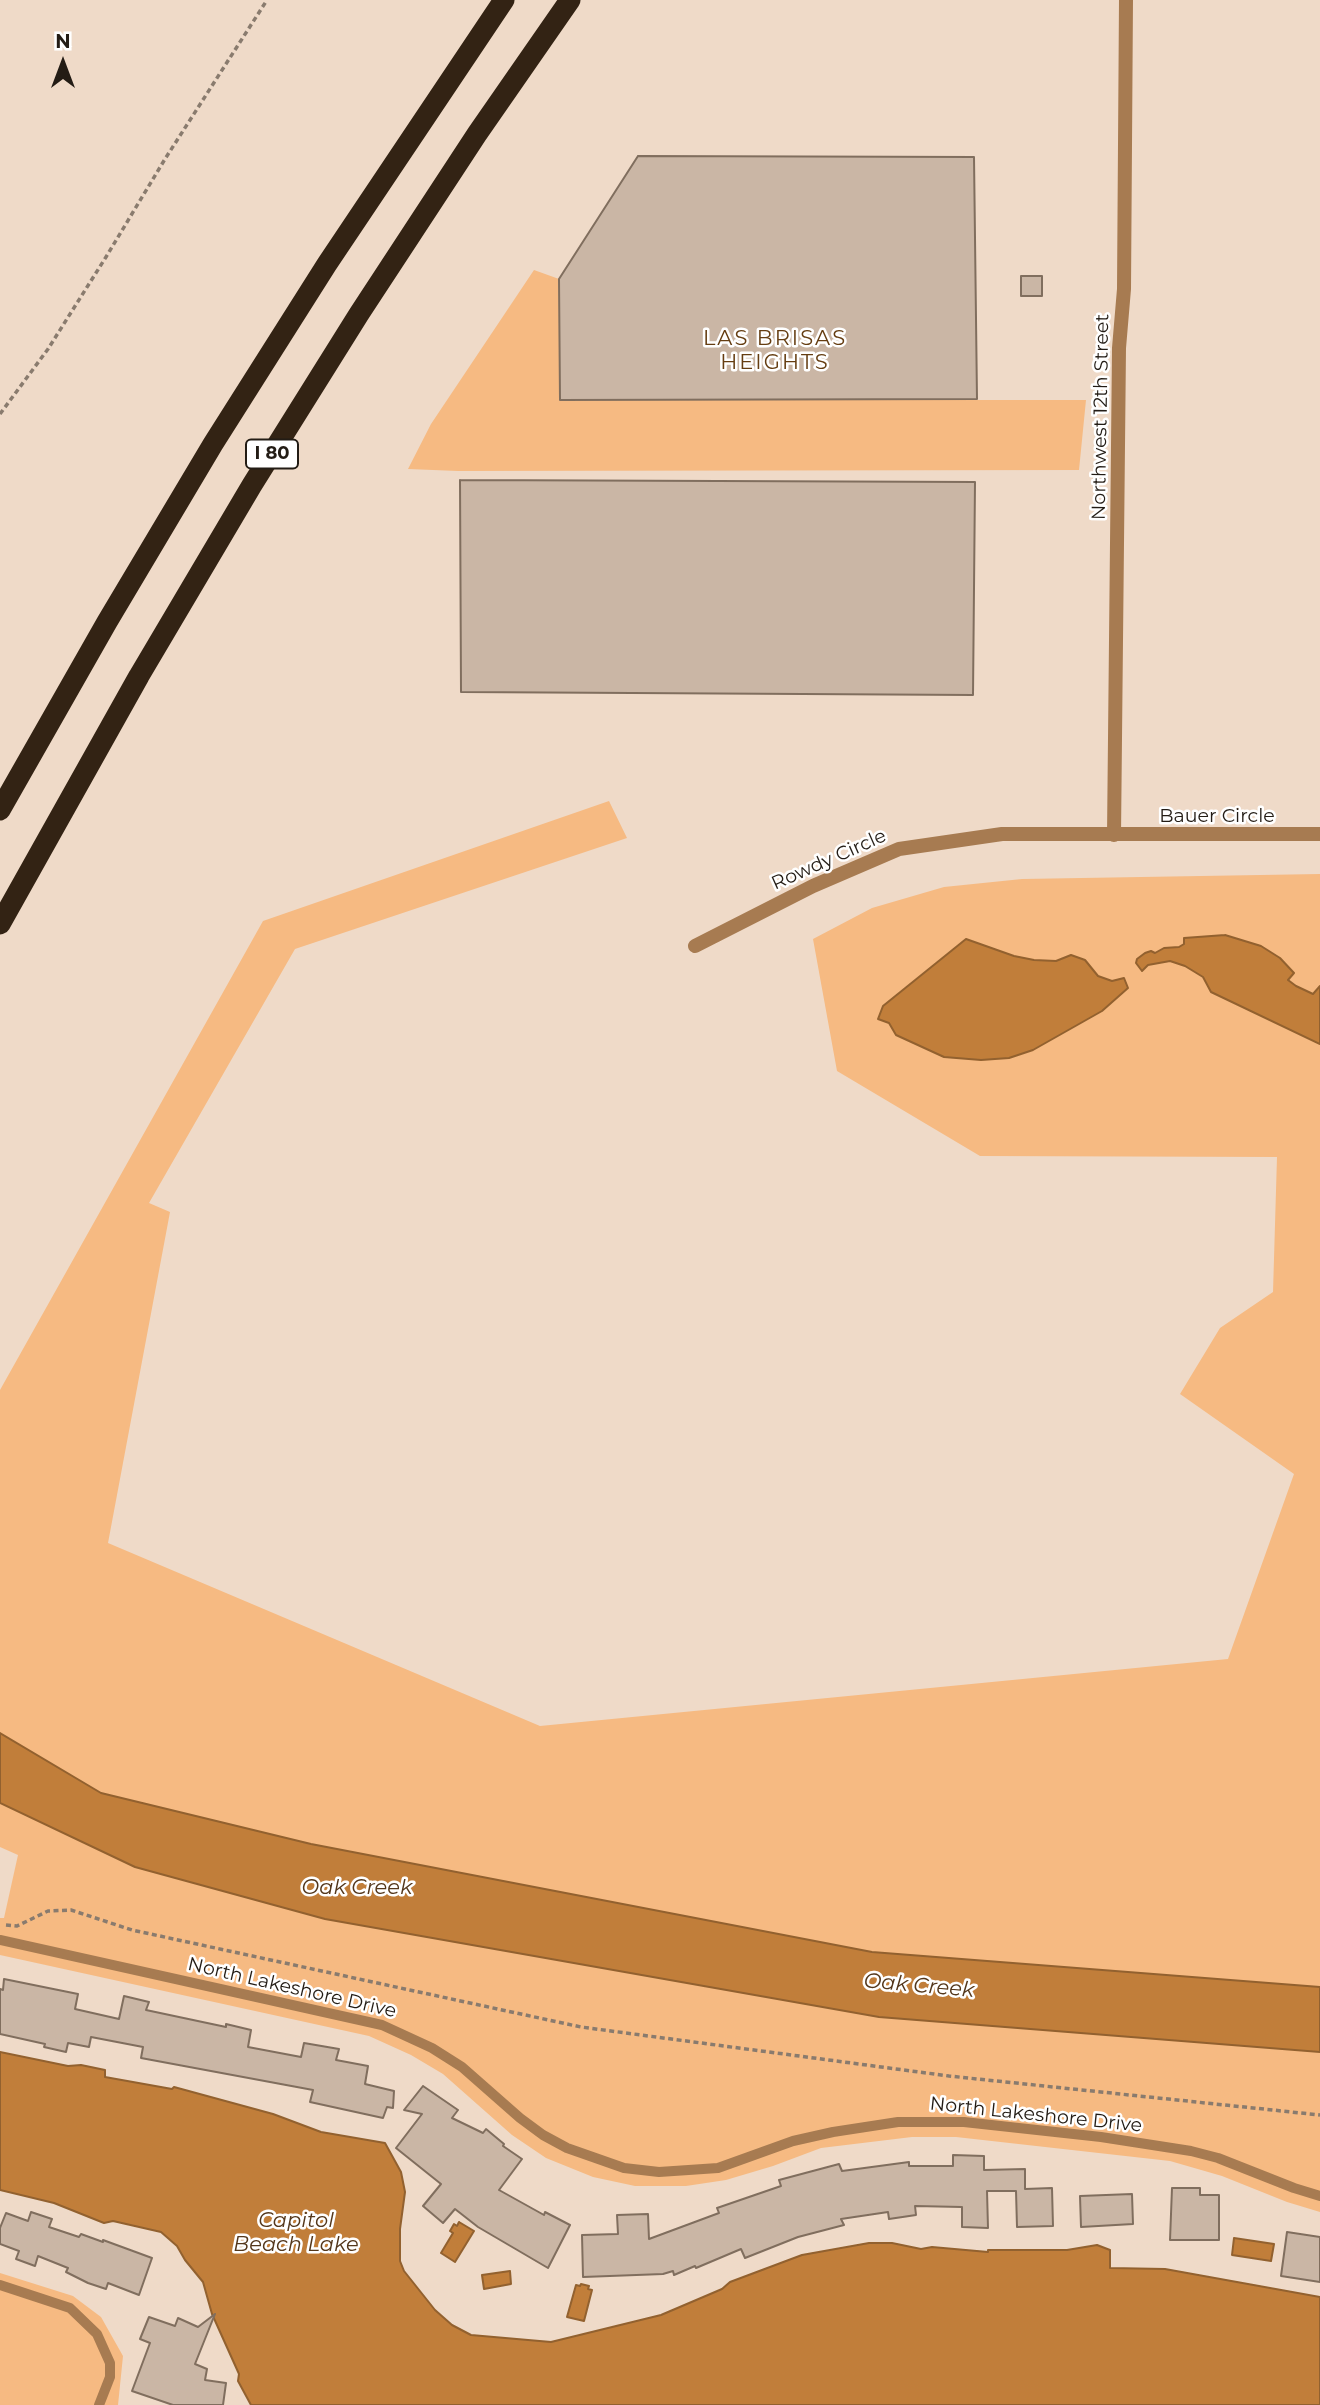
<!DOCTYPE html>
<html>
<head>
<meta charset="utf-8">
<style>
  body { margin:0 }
  #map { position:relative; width:1320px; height:2405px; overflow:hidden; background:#efdac8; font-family:Montserrat,sans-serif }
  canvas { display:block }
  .north { position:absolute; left:28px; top:28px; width:70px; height:70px; -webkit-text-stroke:5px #fff; paint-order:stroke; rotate:0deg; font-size:19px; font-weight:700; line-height:28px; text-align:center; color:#231c15 }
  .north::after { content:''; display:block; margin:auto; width:24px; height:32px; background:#231c15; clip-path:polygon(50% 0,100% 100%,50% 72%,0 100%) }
</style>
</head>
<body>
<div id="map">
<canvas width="1320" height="2405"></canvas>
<div class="north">N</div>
</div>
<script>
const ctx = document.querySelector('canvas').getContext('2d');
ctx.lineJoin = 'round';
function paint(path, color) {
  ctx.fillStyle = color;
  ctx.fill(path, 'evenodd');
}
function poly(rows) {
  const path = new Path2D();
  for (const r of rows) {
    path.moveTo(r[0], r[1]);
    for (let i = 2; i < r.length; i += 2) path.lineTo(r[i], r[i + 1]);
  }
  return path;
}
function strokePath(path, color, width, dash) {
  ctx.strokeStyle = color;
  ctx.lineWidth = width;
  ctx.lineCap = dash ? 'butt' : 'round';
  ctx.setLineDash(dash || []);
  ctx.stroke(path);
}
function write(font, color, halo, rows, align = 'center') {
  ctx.font = font + ' Montserrat,sans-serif';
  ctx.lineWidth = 5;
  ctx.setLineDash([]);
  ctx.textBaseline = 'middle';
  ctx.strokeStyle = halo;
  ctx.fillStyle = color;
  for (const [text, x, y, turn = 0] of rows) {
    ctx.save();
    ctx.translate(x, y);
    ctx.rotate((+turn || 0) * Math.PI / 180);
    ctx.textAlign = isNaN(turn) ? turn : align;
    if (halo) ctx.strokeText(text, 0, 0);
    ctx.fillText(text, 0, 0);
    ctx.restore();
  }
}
paint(poly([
  [534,270,559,279,560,400,1086,400,1079,470,458,471,408,469,431,424],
  [609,801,627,838,295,949,149,1203,170,1212,108,1543,540,1726,1228,1659,1294,1474,1180,1394,1220,1328,1273,1292,1277,1157,980,1156,837,1071,813,939,872,908,944,887,1022,879,1320,874,1320,2212,1287,2202,1222,2176,1170,2161,956,2137,912,2137,821,2148,773,2166,726,2180,686,2186,635,2186,593,2177,546,2158,512,2135,443,2074,411,2055,369,2036,0,1955,0,1918,4,1918,18,1855,0,1847,0,1390,263,921],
  [0,2273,73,2296,101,2317,123,2356,118,2405,0,2405]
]), '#f6ba82');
const water = poly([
  [1225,935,1261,946,1280,958,1294,973,1288,980,1296,986,1313,994,1320,986,1320,1044,1211,992,1203,977,1185,966,1170,961,1148,965,1142,971,1136,963,1137,959,1145,953,1151,951,1155,953,1164,948,1179,947,1184,944,1184,938,1225,935],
  [966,939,1014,956,1034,960,1056,961,1071,955,1085,960,1098,976,1112,981,1124,978,1128,988,1102,1011,1033,1050,1009,1058,981,1060,944,1057,896,1035,889,1023,878,1019,883,1006,966,939],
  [0,1733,101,1793,311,1844,872,1952,1320,1987,1320,2052,879,2017,325,1919,135,1867,0,1803,0,1733],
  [0,2052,68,2066,81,2065,105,2070,105,2077,172,2089,174,2087,273,2114,321,2132,385,2143,401,2172,405,2192,400,2229,400,2261,404,2271,435,2310,452,2325,471,2335,551,2342,661,2315,722,2289,730,2282,802,2255,869,2243,892,2243,921,2249,932,2247,988,2252,988,2250,1067,2250,1097,2245,1110,2250,1110,2268,1165,2269,1320,2297,1320,2405,251,2405,238,2381,239,2374,212,2314,203,2282,185,2260,177,2246,161,2232,113,2221,104,2223,54,2203,0,2190,0,2052],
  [459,2222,474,2231,455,2262,441,2253,453,2233,450,2231,454,2224,457,2226,459,2222],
  [1234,2238,1274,2244,1271,2261,1232,2255,1234,2238],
  [510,2271,511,2284,484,2289,482,2275,510,2271],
  [581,2284,589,2286,588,2289,592,2290,584,2321,567,2317,576,2285,580,2286,581,2284]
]);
paint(water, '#c17e3a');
strokePath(water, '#92612f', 2);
const building = poly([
  [638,156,974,157,977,399,560,400,559,279,638,156],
  [1021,276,1042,276,1042,296,1021,296,1021,276],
  [460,480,975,482,973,695,461,692,460,480],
  [4,1979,78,1994,75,2009,119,2019,124,1996,149,2002,146,2010,226,2027,226,2024,251,2030,248,2047,301,2057,304,2043,339,2049,336,2060,368,2066,365,2084,394,2091,393,2108,387,2107,383,2118,310,2102,313,2090,141,2058,143,2047,91,2037,89,2047,68,2043,66,2052,44,2047,45,2044,0,2034,0,1989,3,1990,4,1979],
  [423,2086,458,2110,452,2118,483,2133,486,2129,504,2144,503,2146,522,2159,499,2190,544,2215,545,2212,570,2225,548,2268,478,2227,455,2209,443,2223,423,2206,441,2184,396,2148,422,2114,404,2110,423,2086],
  [953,2155,984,2156,984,2170,1025,2169,1025,2189,1052,2188,1053,2226,1017,2227,1016,2191,987,2191,988,2228,962,2227,962,2207,915,2206,916,2215,889,2219,888,2212,841,2219,844,2225,798,2237,745,2258,741,2249,696,2268,695,2266,674,2275,673,2271,663,2274,583,2277,582,2235,618,2234,617,2215,648,2214,649,2239,719,2213,717,2208,781,2186,779,2180,839,2164,842,2171,909,2162,909,2166,953,2166,953,2155],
  [1172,2188,1200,2188,1200,2195,1219,2195,1219,2240,1170,2240,1172,2188],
  [1132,2194,1133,2224,1081,2227,1080,2196,1132,2194],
  [31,2212,52,2219,49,2227,79,2237,81,2234,103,2242,103,2240,152,2258,139,2295,108,2283,106,2289,88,2283,66,2272,68,2268,38,2256,35,2266,16,2259,19,2251,0,2244,0,2228,6,2213,28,2221,31,2212],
  [1287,2232,1320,2237,1320,2282,1281,2276,1287,2232],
  [215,2314,195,2364,207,2369,205,2380,226,2383,223,2405,173,2405,132,2391,150,2343,140,2339,149,2317,175,2326,178,2318,198,2327,215,2314]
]);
paint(building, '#cab6a5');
strokePath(building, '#806e5e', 2);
strokePath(poly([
  [0,414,48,349,106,257,165,159,267,0],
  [6,1925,17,1926,48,1911,71,1910,132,1930,581,2027,949,2076,1320,2115]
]), '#897b6e', 3.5, [5, 3.5]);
strokePath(poly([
  [0,1940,382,2025,432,2048,462,2067,520,2118,543,2135,567,2148,624,2168,659,2172,718,2168,793,2141,833,2132,898,2122,964,2122,1101,2137,1191,2151,1218,2158,1294,2188,1320,2196],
  [0,2285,70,2308,97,2334,110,2363,110,2377,99,2405]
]), '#a77b51', 10);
strokePath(poly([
  [1114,835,1119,348,1124,289,1126,0],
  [695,946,813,886,899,849,1002,834,1320,834]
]), '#a77b51', 14);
strokePath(poly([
  [0,810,107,622,213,444,327,264,504,0],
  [0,924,139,676,252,485,359,314,477,134,570,0]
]), '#332314', 21);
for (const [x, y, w] of [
  [272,454,52]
]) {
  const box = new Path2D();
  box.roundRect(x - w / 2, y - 14.5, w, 29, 5);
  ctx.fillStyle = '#fff';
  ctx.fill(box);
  strokePath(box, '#231c15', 2);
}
write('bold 18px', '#231c15', null, [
  ["I 80",272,454]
]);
write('19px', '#231c15', '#fff', [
  ["Northwest 12th Street",1101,417,-89],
  ["Bauer Circle",1217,816],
  ["Rowdy Circle",829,860,-24],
  ["North Lakeshore Drive",292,1988,13],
  ["North Lakeshore Drive",1036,2115,6]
]);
ctx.letterSpacing = '2px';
write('21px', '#653d11', '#fff', [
  ["LAS BRISAS",775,339],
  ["HEIGHTS",775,363]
]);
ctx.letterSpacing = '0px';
write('italic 21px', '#54371b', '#fff', [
  ["Oak Creek",357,1888],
  ["Oak Creek",919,1986,5],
  ["Capitol",296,2221],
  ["Beach Lake",296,2245]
]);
</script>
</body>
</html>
